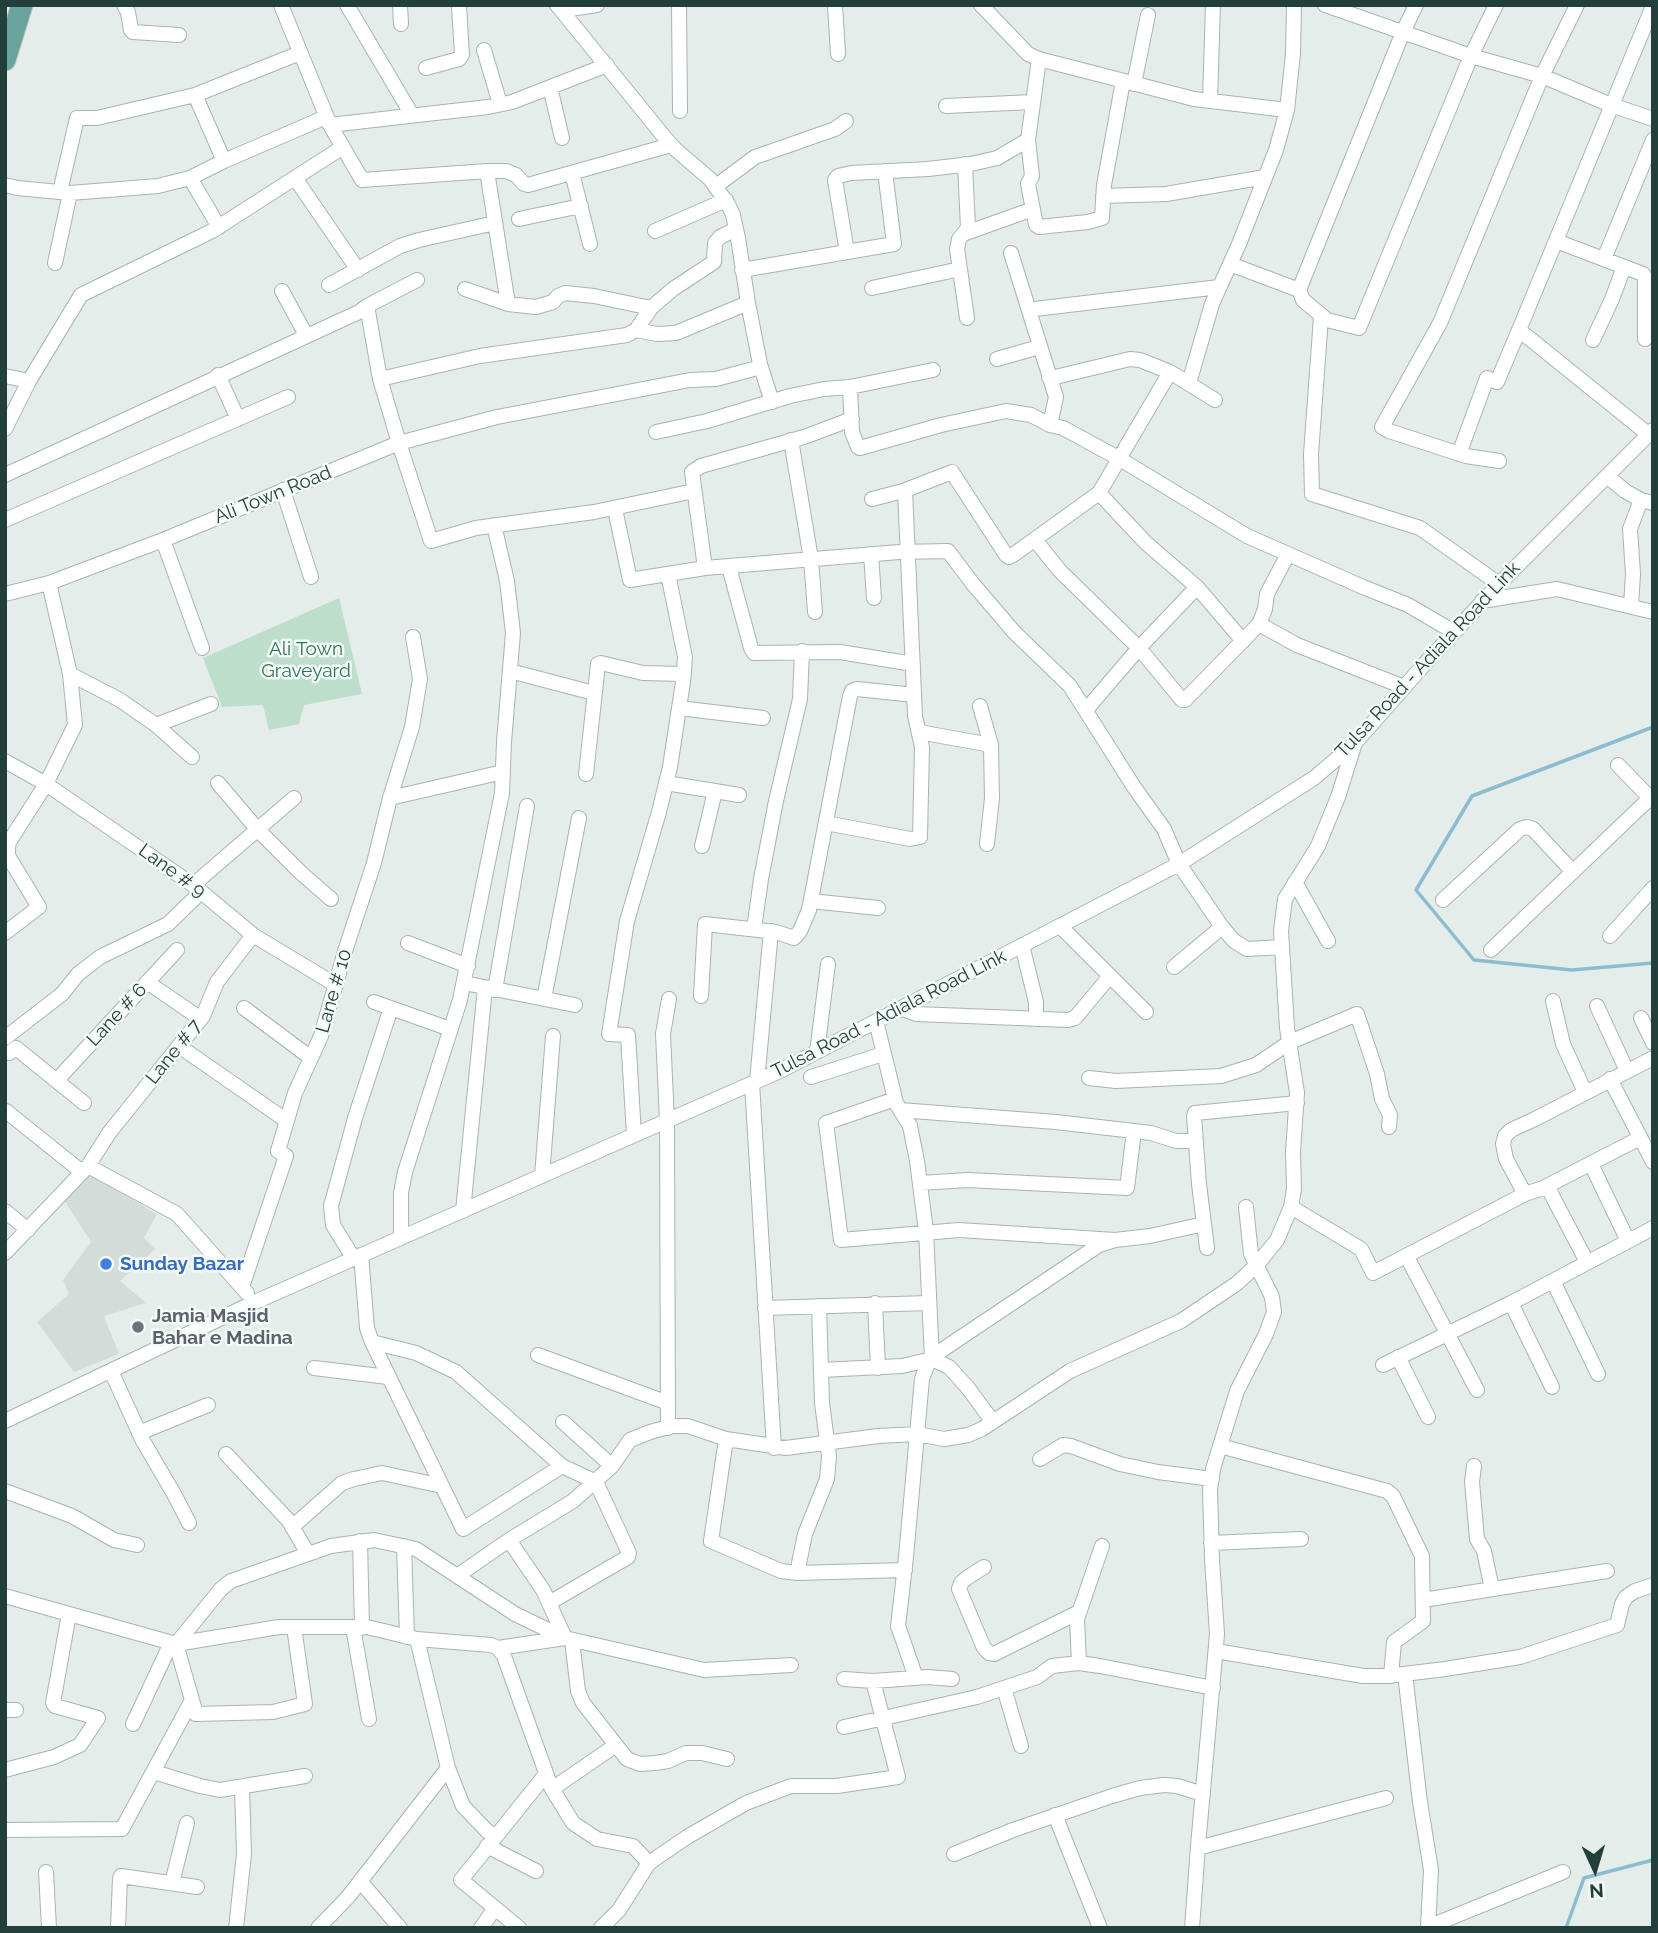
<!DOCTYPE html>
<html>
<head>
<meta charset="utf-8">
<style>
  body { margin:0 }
  #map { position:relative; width:1658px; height:1933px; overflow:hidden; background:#e4edea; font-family:Raleway,sans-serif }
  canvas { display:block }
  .frame { position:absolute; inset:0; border:7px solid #233f3c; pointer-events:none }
  .north { position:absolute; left:1560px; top:1835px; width:70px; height:70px; -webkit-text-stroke:5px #f4faf8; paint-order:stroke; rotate:176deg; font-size:19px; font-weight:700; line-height:28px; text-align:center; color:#233f3c }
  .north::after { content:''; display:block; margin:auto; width:24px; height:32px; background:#233f3c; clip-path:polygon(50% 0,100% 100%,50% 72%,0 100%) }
</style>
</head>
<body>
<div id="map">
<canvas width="1658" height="1933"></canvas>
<div class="frame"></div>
<div class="north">N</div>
</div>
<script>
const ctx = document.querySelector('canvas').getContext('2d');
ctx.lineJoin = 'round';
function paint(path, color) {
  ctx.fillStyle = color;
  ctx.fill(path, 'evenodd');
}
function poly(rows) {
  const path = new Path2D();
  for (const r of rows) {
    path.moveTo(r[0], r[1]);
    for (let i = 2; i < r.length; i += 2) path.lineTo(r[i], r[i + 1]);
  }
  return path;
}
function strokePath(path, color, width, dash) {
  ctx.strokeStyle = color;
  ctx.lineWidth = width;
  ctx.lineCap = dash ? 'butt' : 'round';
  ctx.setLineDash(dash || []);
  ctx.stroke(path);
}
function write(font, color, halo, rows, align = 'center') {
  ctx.font = font + ' Raleway,sans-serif';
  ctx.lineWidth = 5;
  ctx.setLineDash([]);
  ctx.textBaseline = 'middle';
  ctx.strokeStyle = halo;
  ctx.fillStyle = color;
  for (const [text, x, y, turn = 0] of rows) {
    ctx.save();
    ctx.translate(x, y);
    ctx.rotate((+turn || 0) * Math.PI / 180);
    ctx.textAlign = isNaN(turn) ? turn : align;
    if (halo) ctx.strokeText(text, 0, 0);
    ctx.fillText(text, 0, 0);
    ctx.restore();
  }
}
paint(poly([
  [88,1174,157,1214,144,1238,155,1249,120,1281,146,1303,104,1316,119,1354,74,1372,37,1322,69,1294,63,1280,91,1242,64,1200]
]), '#d2ddda');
paint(poly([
  [339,598,362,694,304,705,299,724,269,730,263,705,222,707,203,658]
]), '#bddecb');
strokePath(poly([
  [1653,727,1472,796,1416,890,1474,960,1572,970,1653,963],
  [1566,1928,1584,1878,1653,1860]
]), '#8cbcd2', 3.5);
const street = poly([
  [124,5,128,12,131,30,133,32,179,35],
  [281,5,330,125,362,180,487,171,508,304],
  [347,5,412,115],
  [400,5,401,24],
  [557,5,666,139,675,149,710,179,728,204,733,215,738,238,748,303,760,364,772,402],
  [679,5,680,111],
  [835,5,838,54],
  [981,5,1028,54,1039,59,1194,99,1287,110],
  [1325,5,1471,56,1542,76,1611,105,1653,119],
  [563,10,597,5],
  [484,50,500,104],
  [1039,59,1028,140,1032,176,1028,184,1036,225,1039,227,1088,222,1102,218,1104,185,1123,81],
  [426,68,459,59,462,55,459,5],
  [1134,84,1148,15],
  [550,87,562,138],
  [1210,101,1213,5],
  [946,106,1033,102],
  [330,125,488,107,512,102,607,65],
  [224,161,326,117],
  [965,164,968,228,959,239,957,249,967,318],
  [487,171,506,171,516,175,524,184,528,185,671,145],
  [572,173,590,244],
  [190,178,224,161,195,95],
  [295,178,358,270],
  [5,185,17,188,70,193,158,186,190,178,219,227],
  [716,186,755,157,835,129,846,121],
  [60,192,77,118,97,118,195,95,300,53],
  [1103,196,1166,194,1265,177],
  [519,219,581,206],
  [655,231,726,200],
  [966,233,1033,209],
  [1556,241,1643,274,1645,277,1645,339],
  [847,252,835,180,838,176,851,173,928,169,971,164,997,158,1028,140],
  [1011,253,1056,397,1050,425],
  [1604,259,1653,140],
  [55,263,70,193],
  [1230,264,1299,290,1303,300,1327,320,1359,328,1471,56,1496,5],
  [742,270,894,244,885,171],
  [329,285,400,246,419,240,495,223],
  [872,288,960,269],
  [465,289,508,304,536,307,553,302,558,296,565,293,594,296,651,308],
  [1299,290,1403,32,1416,5],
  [282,291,306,335],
  [367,306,417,280],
  [1030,311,1035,309,1219,287],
  [1321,317,1311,454,1312,494,1420,528,1499,584],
  [636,330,657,334,676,333,748,303],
  [1519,330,1648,434],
  [1593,340,1612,299,1624,267],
  [997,359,1039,347],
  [218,375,238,419],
  [5,376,29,381,81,295,212,231,343,147],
  [1049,377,1051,378,1130,359,1140,360,1170,372,1215,400],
  [380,379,480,356,627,335,636,330,651,308,673,289,714,262,715,243,720,237,736,229],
  [1189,383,1212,304,1239,244,1276,150,1287,110,1293,54,1294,5],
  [850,387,852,432,858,447,860,448,941,425,1006,411,1031,415,1050,425,1063,428,1120,459,1247,536,1363,587,1408,605,1454,632],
  [852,419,804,437,701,466,692,472,705,568,899,552,948,551,973,584,1014,632,1070,686,1134,787,1164,829,1179,864,1222,927,1234,941,1247,949,1282,947],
  [5,429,29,381],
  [656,432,707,421,790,396,824,389,850,387,933,370],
  [791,440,811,559,815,612],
  [1459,454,1487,378,1497,382,1519,330,1653,6],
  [1499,461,1466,456,1389,431,1382,427,1440,323,1542,76,1577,5],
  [5,475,359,312,367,306,380,379,399,443,497,417,690,380,716,379,761,367],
  [1607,476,1625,491,1641,500,1653,503],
  [283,490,311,577],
  [1099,493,1146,543,1197,587,1243,641],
  [872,499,903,491,952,472,1006,555,1009,557,1013,555,1099,493,1170,372],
  [615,509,630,580,705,568],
  [5,520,288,397],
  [163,540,202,648],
  [1035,540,1060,571,1139,648,1182,700,1185,700,1259,624,1265,609,1267,594,1288,554],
  [871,554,874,598],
  [729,567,751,648,754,653,840,652,913,664],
  [49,583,70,674,120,700,156,725,192,757],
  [5,594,49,583,163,540,399,443,431,541,476,528,594,512,694,491],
  [1482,601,1557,589,1653,612],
  [1631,606,1633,574,1630,529,1641,500],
  [1259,624,1297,645,1404,687],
  [510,671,594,693],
  [980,706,991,745,992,798,987,844],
  [679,708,763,718],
  [1086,710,1139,648,1197,587],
  [156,725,211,704],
  [919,732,991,745],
  [5,761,46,784,193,885,253,935,336,985],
  [1618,765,1653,801],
  [586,774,598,664,601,663,643,673,684,674],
  [218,783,258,830,301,873,331,899],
  [666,783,739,795],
  [390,798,412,727,420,679,413,637],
  [826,823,910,839,920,837,922,747,915,716,905,490],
  [702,846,715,791],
  [1295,882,1328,941],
  [193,885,294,798],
  [1443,900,1520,829,1527,827,1533,829,1573,872],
  [811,901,878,908],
  [1060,926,1146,1012],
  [754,929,761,879,776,801,800,699,802,651],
  [5,933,39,907,8,856,8,848,9,842,46,784,75,725,70,674],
  [1610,936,1653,888],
  [408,943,468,966],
  [1022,945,1036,1002,1036,1019],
  [1491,950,1650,798],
  [1174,967,1222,927],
  [147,982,201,1019],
  [464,983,575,1005],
  [495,990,527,806],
  [701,996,705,924,776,932,794,938,800,931,809,910,850,696,852,691,857,689,914,695],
  [544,999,579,818],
  [1553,1001,1563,1044,1585,1092],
  [374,1002,450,1029],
  [1597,1006,1627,1071],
  [244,1008,311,1058],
  [900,1008,916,1014,1068,1020,1075,1018,1110,976],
  [1641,1018,1653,1043],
  [876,1021,896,1103,910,1126,917,1161,926,1231,932,1359,928,1363,922,1379,906,1557,898,1626,914,1672],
  [5,1038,62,994,78,974,100,957,168,924,201,892],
  [179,1046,287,1121],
  [817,1052,828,964],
  [9,1053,16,1048,84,1103],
  [811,1077,883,1054],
  [1089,1078,1116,1081,1221,1076,1256,1065,1290,1042,1357,1014,1377,1074,1382,1099,1390,1115,1389,1127],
  [1610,1079,1653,1162],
  [57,1080,177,950],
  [757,1081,771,931],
  [752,1083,774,1448],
  [895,1099,826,1123,841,1240,959,1230,1115,1240],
  [900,1110,1056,1122,1151,1133,1176,1141,1196,1141],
  [6,1111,82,1172],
  [634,1135,628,1035,609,1034,627,921,659,812,670,767,683,682,685,657,668,574],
  [1591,1164,1628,1241],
  [88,1166,109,1133,203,1016,217,982,253,935],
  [542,1176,553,1036],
  [920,1183,968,1180,1127,1188,1134,1131],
  [1547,1186,1587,1262],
  [1525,1194,1506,1159,1503,1144,1505,1136,1511,1130,1535,1119,1653,1058],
  [1291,1207,1361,1249,1373,1273,1525,1194,1543,1188,1640,1138],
  [5,1211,28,1230],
  [463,1211,485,988],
  [401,1238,401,1193,405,1172,460,1000,502,793,504,742,513,633,507,581,494,525],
  [1207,1248,1199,1184,1194,1116,1195,1113,1297,1103],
  [5,1253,88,1166,177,1214,247,1293],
  [361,1255,367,1328,372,1342,463,1529,562,1466],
  [1407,1257,1477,1390],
  [354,1259,333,1225,331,1206,355,1118,391,1008],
  [1553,1281,1598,1374],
  [242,1287,286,1156,278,1151,295,1093,321,1036,346,948,374,863,390,798,503,772],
  [875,1303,878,1368],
  [1511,1303,1552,1387],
  [765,1308,929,1303],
  [372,1342,416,1353,456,1372,562,1466,596,1482,629,1553,628,1557,549,1603],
  [538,1355,668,1403],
  [1398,1357,1428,1417],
  [932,1359,949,1367,968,1388,993,1422],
  [1383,1365,1511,1303,1653,1228],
  [314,1368,388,1377],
  [821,1370,902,1366,932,1359,942,1350,1099,1245,1115,1240,1150,1236,1204,1224],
  [111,1371,143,1441,174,1494,189,1523],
  [5,1421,255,1302,780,1071,1179,864,1314,778,1354,744,1421,668,1499,584,1653,430],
  [563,1422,612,1466],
  [668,1428,667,1121,663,1034,669,999],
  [139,1433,208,1405],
  [726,1439,711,1541,781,1571,797,1573,905,1570],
  [1220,1446,1387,1491,1393,1496,1422,1556,1423,1621,1394,1642,1391,1676],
  [226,1454,289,1521,308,1554],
  [1040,1459,1063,1445,1071,1446,1120,1464,1158,1472,1212,1479],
  [1474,1466,1472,1482,1477,1539,1484,1551,1492,1589],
  [5,1491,72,1516,114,1540,137,1545],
  [292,1527,342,1483,354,1479,382,1473,442,1486],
  [360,1541,362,1628],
  [1211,1543,1301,1539],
  [404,1546,407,1637],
  [984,1567,968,1577,961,1583,959,1589,984,1648,989,1653,994,1654,1079,1612],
  [797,1573,805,1534,827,1479,829,1456,822,1403,819,1306],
  [457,1576,509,1540,573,1501,612,1466,630,1440,650,1432,672,1426,688,1426,726,1439,786,1448,878,1436,917,1434,944,1439,968,1435,982,1429,1070,1371,1181,1321,1236,1284,1256,1266,1277,1240,1291,1207,1294,1189,1293,1152,1297,1093,1287,1028,1281,931,1285,899,1318,846,1338,797,1354,746],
  [5,1596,176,1644,196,1714,273,1712,305,1704,294,1627],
  [1423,1600,1607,1571],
  [353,1627,369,1719],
  [417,1639,448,1768,463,1806,488,1832,496,1836],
  [572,1640,578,1691,583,1703,627,1759,640,1764,655,1763,668,1761,686,1753,702,1753,727,1759],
  [176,1644,221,1589,231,1581,331,1546,374,1540,416,1549,515,1614,565,1638,704,1670,791,1665],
  [176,1644,279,1627,367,1627,417,1639,491,1645,498,1648,504,1656,551,1787,573,1823,597,1839,633,1846,649,1863],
  [498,1648,565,1638,543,1590,509,1540],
  [1216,1651,1363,1676,1388,1676,1445,1669,1520,1657,1617,1625,1622,1604,1626,1597,1635,1591,1653,1585],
  [1079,1663,1077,1619,1102,1546],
  [1405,1674,1420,1802,1431,1870,1428,1927,1563,1872],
  [844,1679,873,1681,928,1677,952,1679],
  [1004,1688,1021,1746],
  [5,1710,16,1710],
  [133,1724,171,1643],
  [844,1727,977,1697,1037,1677,1052,1666,1079,1663,1100,1666,1213,1688],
  [5,1770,54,1757,80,1745,98,1718,55,1706,53,1703,69,1614],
  [154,1772,200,1786,220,1790,305,1776],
  [552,1789,616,1745],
  [1055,1815,1100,1928],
  [5,1830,122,1829,192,1700],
  [487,1846,536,1871],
  [1198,1848,1386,1798],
  [954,1854,1013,1830,1112,1796,1140,1788,1164,1785,1177,1786,1203,1794],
  [46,1872,49,1928],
  [360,1881,400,1928],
  [172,1883,187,1823],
  [118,1928,120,1878,121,1876,197,1887],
  [236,1928,244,1854,242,1787],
  [318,1928,348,1897,448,1768],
  [481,1928,495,1908],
  [519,1928,461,1880,546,1774],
  [601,1928,619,1910,649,1863,687,1837,746,1803,791,1786,837,1786,898,1777,873,1681],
  [1192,1928,1198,1846,1217,1634,1212,1559,1210,1489,1213,1469,1237,1391,1266,1334,1274,1312,1272,1297,1251,1254,1246,1207]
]);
const primary = poly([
  [5,60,22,5]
]);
strokePath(street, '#a6b5b2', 16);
strokePath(primary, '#c1c9c8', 23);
strokePath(street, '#fff', 14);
strokePath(primary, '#68a39d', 21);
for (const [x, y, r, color] of [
  [106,1264,7,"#3f7fe0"],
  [138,1327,7,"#6b7280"]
]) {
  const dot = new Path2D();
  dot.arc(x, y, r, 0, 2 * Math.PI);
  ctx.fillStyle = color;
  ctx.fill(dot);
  strokePath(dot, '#f4faf8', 2.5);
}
write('19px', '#233f3c', '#f4faf8', [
  ["Ali Town Road",273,495,-22],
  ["Tulsa Road - Adiala Road Link",1428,660,-47],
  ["Lane # 9",172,871,36],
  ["Lane # 10",334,991,-74],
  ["Tulsa Road - Adiala Road Link",889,1014,-27],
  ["Lane # 6",117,1015,-47],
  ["Lane # 7",174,1052,-51]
]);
write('19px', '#2d7655', '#f4faf8', [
  ["Ali Town",306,649],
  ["Graveyard",306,671]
]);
write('bold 19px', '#366cbe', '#f4faf8', [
  ["Sunday Bazar",120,1264]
], 'left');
write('bold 19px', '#5b616d', '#f4faf8', [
  ["Jamia Masjid",152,1316],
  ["Bahar e Madina",152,1338]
], 'left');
</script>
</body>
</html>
